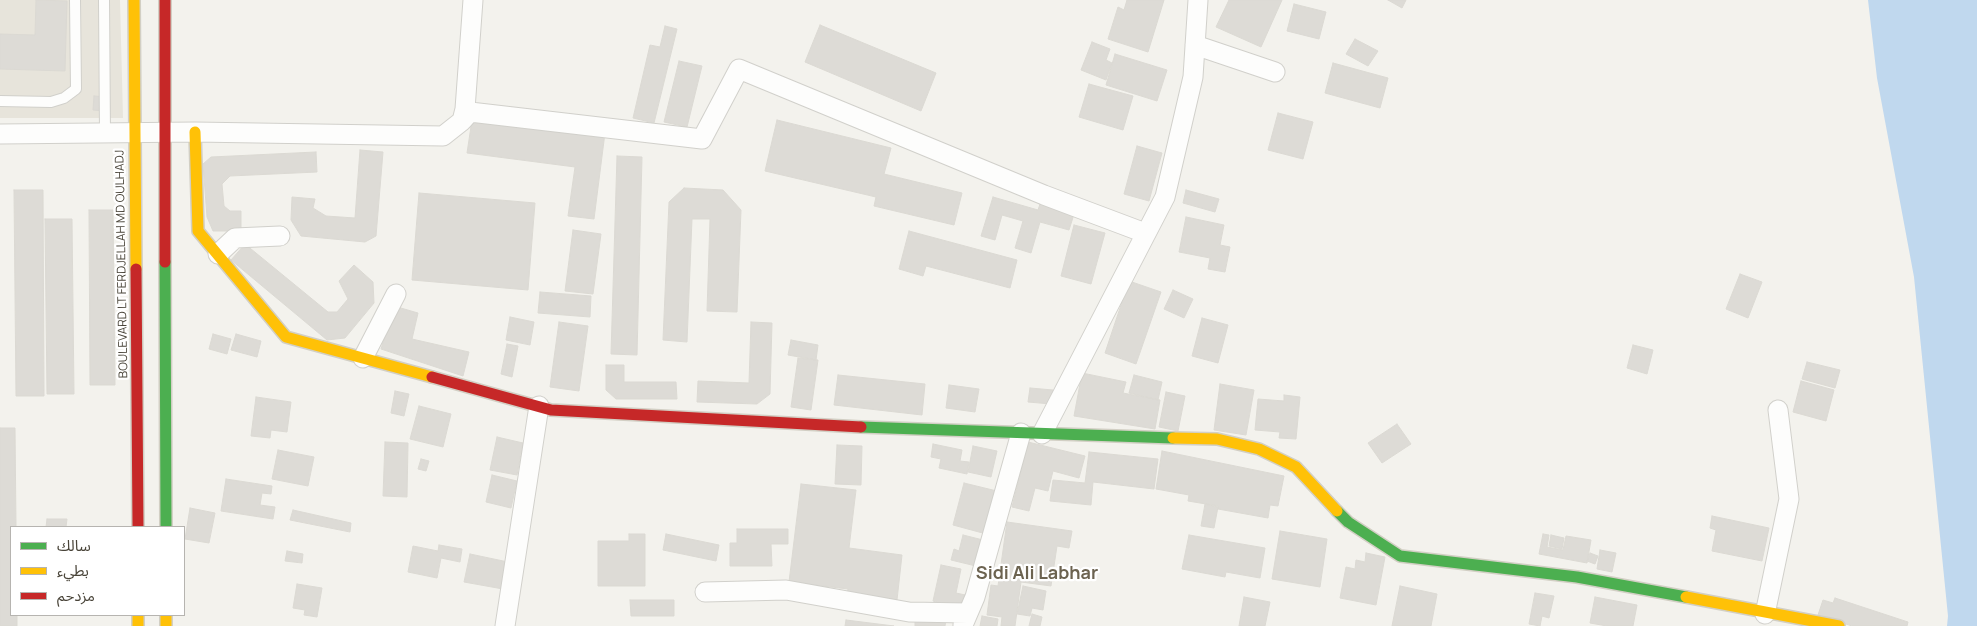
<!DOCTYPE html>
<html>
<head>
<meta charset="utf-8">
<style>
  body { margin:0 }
  #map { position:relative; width:1977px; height:626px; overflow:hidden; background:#f3f2ed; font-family:Manrope,"Noto Sans Arabic",sans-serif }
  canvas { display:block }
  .legend { position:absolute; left:10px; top:526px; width:175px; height:90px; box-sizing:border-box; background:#fff; border:1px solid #b6b4b0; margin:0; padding:6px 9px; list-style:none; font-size:15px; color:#494439 }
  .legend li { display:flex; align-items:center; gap:10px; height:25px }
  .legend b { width:25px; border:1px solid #b6b4b0 }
</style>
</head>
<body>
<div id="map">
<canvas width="1977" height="626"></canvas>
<ul class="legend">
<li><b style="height:6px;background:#4caf50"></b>سالك</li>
<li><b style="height:6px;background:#ffc107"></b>بطيء</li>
<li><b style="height:6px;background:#c62828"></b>مزدحم</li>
</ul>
</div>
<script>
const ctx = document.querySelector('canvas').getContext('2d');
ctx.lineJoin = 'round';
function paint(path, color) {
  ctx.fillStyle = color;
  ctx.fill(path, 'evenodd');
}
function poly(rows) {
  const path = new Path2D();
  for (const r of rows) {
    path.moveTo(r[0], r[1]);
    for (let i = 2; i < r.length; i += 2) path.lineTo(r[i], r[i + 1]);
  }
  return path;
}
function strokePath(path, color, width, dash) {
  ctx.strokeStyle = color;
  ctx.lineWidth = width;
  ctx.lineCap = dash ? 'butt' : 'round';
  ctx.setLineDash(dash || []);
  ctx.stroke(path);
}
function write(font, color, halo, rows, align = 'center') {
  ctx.font = font + ' Manrope,sans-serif';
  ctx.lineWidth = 4.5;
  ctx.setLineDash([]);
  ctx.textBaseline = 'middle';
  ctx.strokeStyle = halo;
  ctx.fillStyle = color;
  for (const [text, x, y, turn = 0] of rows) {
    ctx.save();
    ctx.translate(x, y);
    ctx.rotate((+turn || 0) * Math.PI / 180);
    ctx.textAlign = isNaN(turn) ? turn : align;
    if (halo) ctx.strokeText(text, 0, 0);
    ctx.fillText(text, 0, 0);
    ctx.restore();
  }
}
paint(poly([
  [0,0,120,0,123,118,0,118]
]), '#e7e4db');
paint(poly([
  [1868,0,1977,0,1977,626,1947,626,1948,616,1914,277,1877,78]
]), '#c0d8ee');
const building = poly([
  [36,0,67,1,65,71,0,69,0,34,35,35,36,0],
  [1127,0,1164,0,1148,52,1108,39,1118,7,1124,10,1127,0],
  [1229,0,1282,0,1261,47,1216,27,1229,0],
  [1388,0,1406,0,1402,8,1388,0],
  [1294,4,1326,12,1319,39,1287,31,1294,4],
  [820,25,936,73,921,111,805,62,820,25],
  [665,26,677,29,654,123,633,118,650,45,660,47,665,26],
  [1355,39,1378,51,1368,66,1346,54,1355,39],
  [1092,42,1110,49,1106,60,1112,63,1106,80,1081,70,1092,42],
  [1115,54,1167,70,1157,101,1106,85,1115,54],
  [679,61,702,66,687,127,664,122,679,61],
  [1333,63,1388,78,1380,108,1325,93,1333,63],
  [1089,84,1133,96,1123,130,1079,117,1089,84],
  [94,96,106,97,105,111,93,110,94,96],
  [1278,113,1313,122,1303,159,1268,150,1278,113],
  [472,120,606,125,594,219,568,216,575,167,467,153,472,120],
  [777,120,891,148,884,174,962,193,954,225,874,206,876,197,765,171,777,120],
  [1137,146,1162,153,1149,201,1124,194,1137,146],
  [360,150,383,152,376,236,365,242,301,236,291,220,292,197,315,199,313,208,326,216,355,218,360,150],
  [316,152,317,172,230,176,222,184,224,206,230,211,241,211,241,231,213,231,207,217,203,164,211,157,316,152],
  [617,156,642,157,637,355,611,354,617,156],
  [684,188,723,190,741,210,737,312,707,311,710,219,692,219,687,342,663,340,669,202,684,188],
  [14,190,43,190,44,396,16,396,14,190],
  [1186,190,1219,199,1215,212,1183,203,1186,190],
  [419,193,535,203,528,290,412,280,419,193],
  [993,197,1038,210,1041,201,1075,211,1069,230,1040,222,1031,253,1015,248,1023,221,1002,215,995,240,981,236,993,197],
  [89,210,113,210,115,385,90,385,89,210],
  [1186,217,1224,225,1220,245,1230,247,1225,272,1208,269,1210,258,1179,252,1186,217],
  [45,219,72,219,74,394,47,394,45,219],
  [1074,225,1105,233,1091,284,1061,276,1074,225],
  [573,230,601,234,593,294,565,291,573,230],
  [909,231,1017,260,1010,288,926,266,923,276,899,269,909,231],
  [245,244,328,312,337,312,348,299,339,281,354,265,373,282,374,303,345,338,327,340,231,260,245,244],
  [1740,274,1762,282,1748,318,1726,309,1740,274],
  [1129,281,1161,292,1136,364,1105,353,1129,281],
  [1173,290,1193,299,1184,318,1164,309,1173,290],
  [540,292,591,296,590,317,538,313,540,292],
  [394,306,418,313,412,339,469,352,463,376,381,349,394,306],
  [510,317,534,322,530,345,506,340,510,317],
  [1202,318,1228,325,1218,363,1192,356,1202,318],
  [559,322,588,326,579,391,550,387,559,322],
  [751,322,772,323,770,394,757,404,697,402,698,381,749,383,751,322],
  [213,334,231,339,227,354,209,349,213,334],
  [236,334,261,341,257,357,231,350,236,334],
  [791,340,818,345,816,360,788,355,791,340],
  [507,344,518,346,512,377,501,374,507,344],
  [1633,345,1653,350,1647,374,1627,368,1633,345],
  [798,358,818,360,811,410,791,407,798,358],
  [1807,362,1840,370,1835,388,1802,379,1807,362],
  [606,365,624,365,624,382,676,382,677,399,616,399,606,390,606,365],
  [1082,373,1126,382,1123,393,1160,400,1155,429,1074,416,1082,373],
  [838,375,925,384,922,415,834,405,838,375],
  [1134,375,1162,382,1158,400,1129,393,1134,375],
  [1801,381,1834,390,1826,421,1793,412,1801,381],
  [1220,384,1254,390,1246,435,1214,430,1220,384],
  [949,385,979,389,975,412,946,408,949,385],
  [1030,388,1053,390,1051,404,1028,402,1030,388],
  [395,391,409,394,404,416,391,413,395,391],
  [1166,392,1185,396,1178,431,1159,427,1166,392],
  [1284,395,1300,397,1296,439,1279,438,1280,432,1255,430,1258,399,1284,401,1284,395],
  [256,397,291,402,287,432,271,430,270,438,251,436,256,397],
  [419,406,451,414,443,447,410,439,419,406],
  [1397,424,1411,444,1382,463,1368,443,1397,424],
  [0,428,15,428,16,527,11,527,11,615,17,615,17,626,0,626,0,428],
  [497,437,523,443,517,475,490,470,497,437],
  [385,442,408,443,407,497,383,496,385,442],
  [1028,442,1085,456,1079,478,1053,471,1048,491,1035,488,1029,511,1012,507,1028,442],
  [933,444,962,450,960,461,969,462,967,474,939,468,941,459,931,457,933,444],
  [837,445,862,446,861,485,835,484,837,445],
  [973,446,997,451,991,477,968,472,973,446],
  [278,450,314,457,308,486,272,479,278,450],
  [1162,451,1284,476,1278,506,1270,505,1268,518,1218,509,1218,506,1188,501,1189,495,1156,489,1162,451],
  [1089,452,1158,459,1154,489,1093,482,1091,505,1050,501,1053,480,1085,483,1089,452],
  [421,459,429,461,426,471,418,469,421,459],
  [492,475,517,481,511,508,486,502,492,475],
  [226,479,272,486,271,494,262,493,260,505,275,507,273,519,221,511,226,479],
  [964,483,1001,492,990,535,953,525,964,483],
  [801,484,856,490,849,548,902,555,897,600,847,594,848,589,789,582,801,484],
  [1205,504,1218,507,1214,528,1201,526,1205,504],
  [190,508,215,513,209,543,185,539,190,508],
  [293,510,351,523,350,532,290,520,293,510],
  [1712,516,1769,528,1762,561,1712,551,1716,530,1710,528,1712,516],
  [47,519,67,519,66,527,46,527,47,519],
  [1007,522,1072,531,1069,548,1057,546,1051,586,1021,582,1015,626,1001,626,1002,617,987,615,991,585,998,586,1007,522],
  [737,529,788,529,788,544,771,544,772,566,730,566,730,543,737,543,737,529],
  [1280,531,1327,539,1320,587,1272,579,1280,531],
  [629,534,645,534,645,586,598,586,598,541,629,541,629,534],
  [666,534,719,545,716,561,663,550,666,534],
  [1543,534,1549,535,1547,547,1563,550,1566,536,1591,540,1587,563,1539,554,1543,534],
  [963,535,987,541,980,567,951,560,954,549,959,551,963,535],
  [1189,535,1265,548,1260,578,1226,572,1225,577,1182,569,1189,535],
  [1551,535,1564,538,1562,549,1549,546,1551,535],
  [439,545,462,549,460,562,441,558,437,578,408,572,413,546,438,551,439,545],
  [1600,550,1616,553,1612,572,1597,569,1600,550],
  [287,551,303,554,302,563,285,561,287,551],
  [1366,553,1385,557,1376,605,1340,598,1346,567,1355,569,1356,560,1365,562,1366,553],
  [1590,553,1598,556,1595,564,1587,561,1590,553],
  [470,554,508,562,503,589,464,582,470,554],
  [941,565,961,569,956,593,970,596,966,612,933,601,941,565],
  [297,584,322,588,317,617,304,615,305,610,293,608,297,584],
  [1023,586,1046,591,1043,610,1032,608,1030,616,1017,614,1023,586],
  [1400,586,1437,594,1431,626,1392,626,1400,586],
  [1535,593,1554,596,1549,618,1542,616,1540,626,1529,624,1535,593],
  [1244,597,1270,602,1265,626,1239,626,1244,597],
  [1595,597,1637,605,1633,626,1607,626,1590,623,1595,597],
  [1835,598,1908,622,1907,626,1852,626,1818,615,1823,600,1833,603,1835,598],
  [630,600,674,600,674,616,631,616,630,600],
  [1032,614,1042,617,1040,626,1029,626,1032,614],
  [982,616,998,619,997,626,980,626,982,616],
  [915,618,946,620,945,626,915,626,915,618],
  [846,620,894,626,845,626,846,620]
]);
paint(building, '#dddbd6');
strokePath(building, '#dbd9d3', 1);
const lane = poly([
  [104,0,105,134],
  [0,101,51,102,64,98,76,89,75,0]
]);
const street = poly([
  [1195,45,1275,72],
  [462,121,470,112,702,139,739,69,1044,195,1145,233],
  [0,134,195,132,443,136,462,121,465,109,473,0],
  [218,254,235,238,280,236],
  [363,358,396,294],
  [1042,434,1165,197,1193,77,1198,0],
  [705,592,786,590,909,612,968,613],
  [1765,614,1789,499,1778,410],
  [963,625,975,597,1021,433],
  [505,626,539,406]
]);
const fast = poly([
  [165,262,166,527],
  [861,427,1173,438],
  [1337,511,1348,522,1400,556,1577,577,1686,597]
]);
const slow = poly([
  [134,0,136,269],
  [195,132,198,231,286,337,432,377],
  [1173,438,1217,439,1259,449,1296,467,1337,511],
  [1686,597,1839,626],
  [138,615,138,626],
  [166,615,166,626]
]);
const jam = poly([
  [165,0,165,262],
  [136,269,138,527],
  [432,377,551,410,861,427]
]);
strokePath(lane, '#d1d0cb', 12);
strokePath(street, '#d1d0cb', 21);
strokePath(fast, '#d2cfc4', 14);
strokePath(slow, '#d2cfc4', 14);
strokePath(jam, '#d2cfc4', 14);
strokePath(lane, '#fdfdfc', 10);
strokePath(street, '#fdfdfc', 19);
strokePath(fast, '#4caf50', 11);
strokePath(slow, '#ffc107', 11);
strokePath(jam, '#c62828', 11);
write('12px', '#494439', '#fff', [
  ["BOULEVARD LT FERDJELLAH MD OULHADJ",122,264,-91]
]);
write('bold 18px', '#6c6350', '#fff', [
  ["Sidi Ali Labhar",1037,574]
]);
</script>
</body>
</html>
